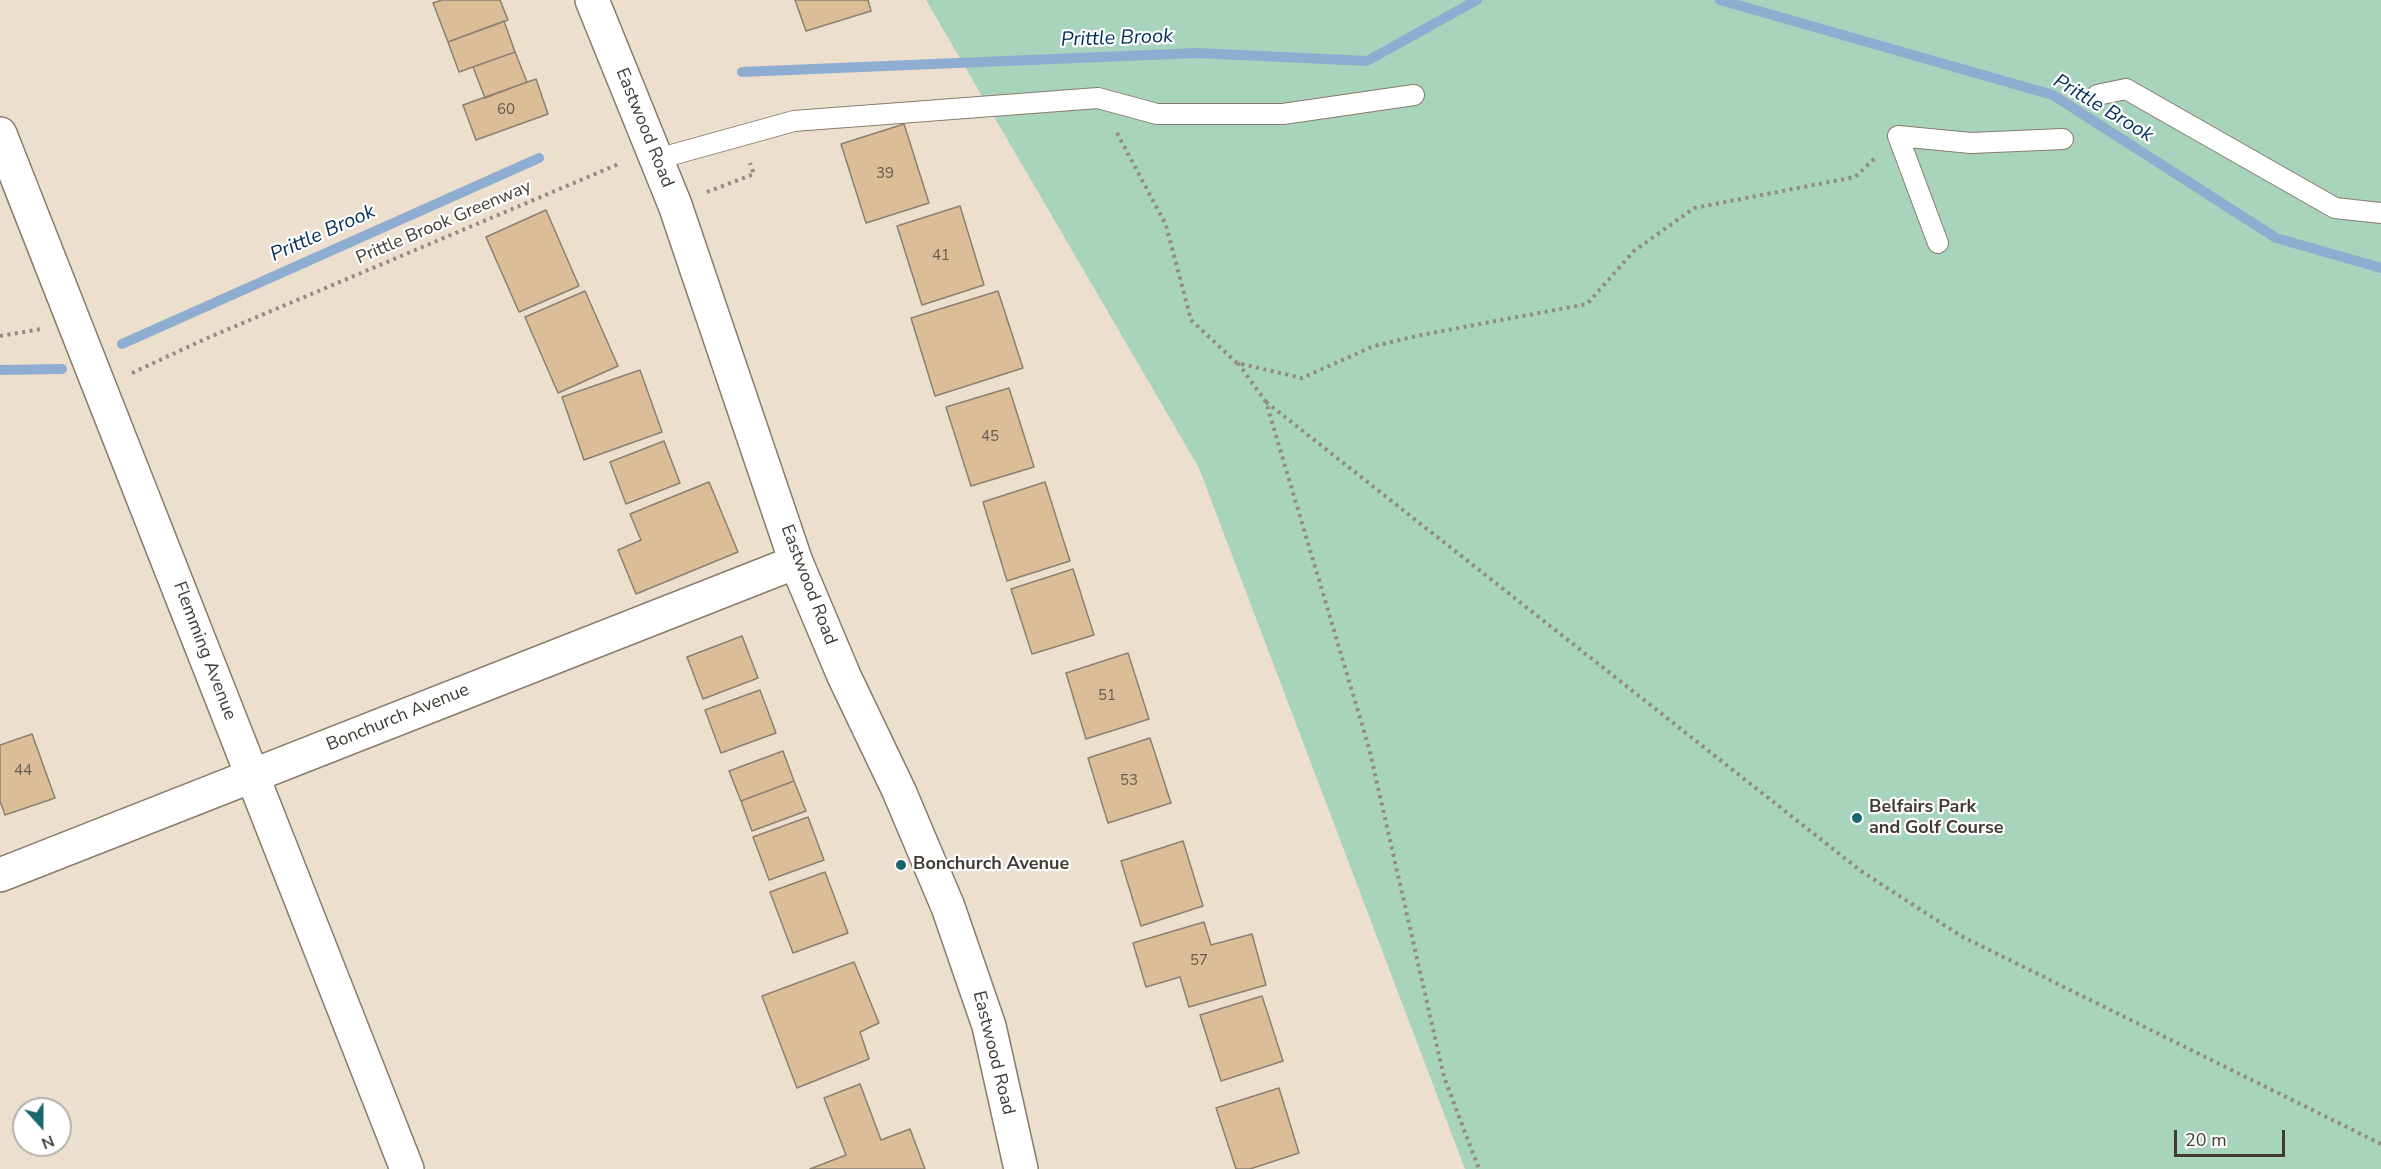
<!DOCTYPE html>
<html>
<head>
<meta charset="utf-8">
<style>
  body { margin:0 }
  #map { position:relative; width:2381px; height:1169px; overflow:hidden; background:#ecdfce; font-family:"Nunito Sans",sans-serif }
  canvas { display:block }
  .north { position:absolute; left:12px; top:1097px; width:60px; height:60px; box-sizing:border-box; background:#fff; border:2px solid #b3b1ae; border-radius:50%; rotate:159deg; font-size:16px; font-weight:700; line-height:24px; text-align:center; color:#403b34 }
  .north::after { content:''; display:block; margin:auto; width:21px; height:27px; background:#19666e; clip-path:polygon(50% 0,100% 100%,50% 72%,0 100%) }
  .scale { position:absolute; left:2174px; top:1130px; width:111px; height:27px; box-sizing:border-box; border:3px solid #403b34; border-top:0; padding-left:8px; font-size:18px; line-height:21px; white-space:nowrap; color:#403b34; -webkit-text-stroke:4px #fff; paint-order:stroke }
</style>
</head>
<body>
<div id="map">
<canvas width="2381" height="1169"></canvas>
<div class="north">N</div>
<div class="scale">20 m</div>
</div>
<script>
const ctx = document.querySelector('canvas').getContext('2d');
ctx.lineJoin = 'round';
function paint(path, color) {
  ctx.fillStyle = color;
  ctx.fill(path, 'evenodd');
}
function poly(rows) {
  const path = new Path2D();
  for (const r of rows) {
    path.moveTo(r[0], r[1]);
    for (let i = 2; i < r.length; i += 2) path.lineTo(r[i], r[i + 1]);
  }
  return path;
}
function strokePath(path, color, width, dash) {
  ctx.strokeStyle = color;
  ctx.lineWidth = width;
  ctx.lineCap = dash ? 'butt' : 'round';
  ctx.setLineDash(dash || []);
  ctx.stroke(path);
}
function write(font, color, halo, rows, align = 'center') {
  ctx.font = font + ' "Nunito Sans",sans-serif';
  ctx.lineWidth = 4.5;
  ctx.setLineDash([]);
  ctx.textBaseline = 'middle';
  ctx.strokeStyle = halo;
  ctx.fillStyle = color;
  for (const [text, x, y, turn = 0] of rows) {
    ctx.save();
    ctx.translate(x, y);
    ctx.rotate((+turn || 0) * Math.PI / 180);
    ctx.textAlign = isNaN(turn) ? turn : align;
    if (halo) ctx.strokeText(text, 0, 0);
    ctx.fillText(text, 0, 0);
    ctx.restore();
  }
}
paint(poly([
  [926,0,2381,0,2381,1169,1465,1169,1199,468]
]), '#a8d3bc');
strokePath(poly([
  [1720,0,2053,95,2276,238,2381,268],
  [742,72,1197,53,1367,61,1477,0],
  [122,344,539,158],
  [0,370,62,369]
]), '#8fadd0', 10);
const building = poly([
  [442,0,500,0,508,20,448,42,433,3,442,0],
  [795,0,868,0,871,11,806,31,795,0],
  [504,21,515,52,459,72,448,42,504,21],
  [515,52,527,82,485,98,473,67,515,52],
  [536,79,548,114,476,140,463,105,536,79],
  [904,124,929,203,866,223,841,144,904,124],
  [960,206,984,285,922,305,897,226,960,206],
  [546,210,579,286,519,312,486,237,546,210],
  [585,291,618,366,558,393,525,317,585,291],
  [998,291,1023,368,935,396,911,318,998,291],
  [640,370,662,432,584,460,562,397,640,370],
  [1009,388,1034,467,971,486,946,407,1009,388],
  [664,441,680,483,626,504,610,462,664,441],
  [709,482,738,552,636,594,618,550,641,540,630,514,709,482],
  [1045,482,1070,561,1007,581,983,502,1045,482],
  [1073,569,1094,635,1032,654,1011,589,1073,569],
  [742,636,758,678,703,699,687,657,742,636],
  [1128,653,1149,719,1086,739,1066,673,1128,653],
  [760,690,776,733,721,753,705,710,760,690],
  [32,734,55,798,5,815,0,801,0,745,32,734],
  [1150,738,1171,803,1108,823,1088,758,1150,738],
  [783,751,794,781,741,801,729,771,783,751],
  [794,781,806,811,752,831,741,801,794,781],
  [808,817,824,860,769,880,753,837,808,817],
  [1183,841,1203,906,1141,926,1121,861,1183,841],
  [825,872,848,933,793,953,770,892,825,872],
  [1204,922,1211,945,1252,934,1266,985,1189,1007,1180,977,1146,987,1133,943,1204,922],
  [854,962,879,1023,860,1032,869,1059,797,1088,762,996,854,962],
  [1262,996,1283,1061,1221,1081,1200,1015,1262,996],
  [860,1084,881,1140,910,1129,925,1169,810,1169,846,1155,824,1098,860,1084],
  [1279,1088,1299,1153,1250,1169,1236,1169,1216,1108,1279,1088]
]);
paint(building, '#dbbd98');
strokePath(building, '#8c8071', 1.5);
const lane = poly([
  [2097,95,2126,89,2335,208,2381,213],
  [657,159,794,121,1098,98,1157,114,1283,114,1414,95],
  [1938,243,1898,136,1971,143,2063,139]
]);
const street = poly([
  [0,134,407,1169],
  [0,875,796,562]
]);
const secondary = poly([
  [592,0,675,205,796,562,844,676,899,791,948,907,989,1026,1021,1169]
]);
strokePath(lane, '#887b6c', 22);
strokePath(street, '#887b6c', 36);
strokePath(secondary, '#887b6c', 36);
strokePath(poly([
  [1117,133,1166,225,1191,320,1237,363,1302,378,1374,346,1421,335,1587,304,1634,251,1694,208,1855,177,1876,157],
  [707,192,754,174,750,163],
  [0,336,41,329],
  [1238,363,1266,402,1369,748,1444,1077,1479,1169],
  [132,373,205,339,621,163],
  [1266,402,1861,871,1961,936,2381,1144]
]), '#948b7f', 4, [3, 4.5]);
strokePath(lane, '#fff', 20);
strokePath(street, '#fff', 33);
strokePath(secondary, '#fff', 33);
for (const [x, y, r, color] of [
  [1857,818,6,"#19666e"],
  [901,865,6,"#19666e"]
]) {
  const dot = new Path2D();
  dot.arc(x, y, r, 0, 2 * Math.PI);
  ctx.fillStyle = color;
  ctx.fill(dot);
  strokePath(dot, '#fff', 2);
}
write('15px', '#675c4d', null, [
  ["60",506,110],
  ["39",885,174],
  ["41",941,256],
  ["45",990,437],
  ["51",1107,696],
  ["44",23,771],
  ["53",1129,781],
  ["57",1199,961]
]);
write('18px', '#403b34', '#fff', [
  ["Eastwood Road",644,128,68],
  ["Prittle Brook Greenway",444,223,-23],
  ["Eastwood Road",808,585,69],
  ["Flemming Avenue",204,651,69],
  ["Bonchurch Avenue",398,718,-22],
  ["Eastwood Road",993,1053,76]
]);
write('bold 18px', '#403b34', '#fff', [
  ["Belfairs Park",1869,808],
  ["and Golf Course",1869,829],
  ["Bonchurch Avenue",913,865]
], 'left');
write('italic 20px', '#022f5a', '#fff', [
  ["Prittle Brook",1117,39,-2],
  ["Prittle Brook",2103,109,31],
  ["Prittle Brook",323,234,-24]
]);
</script>
</body>
</html>
